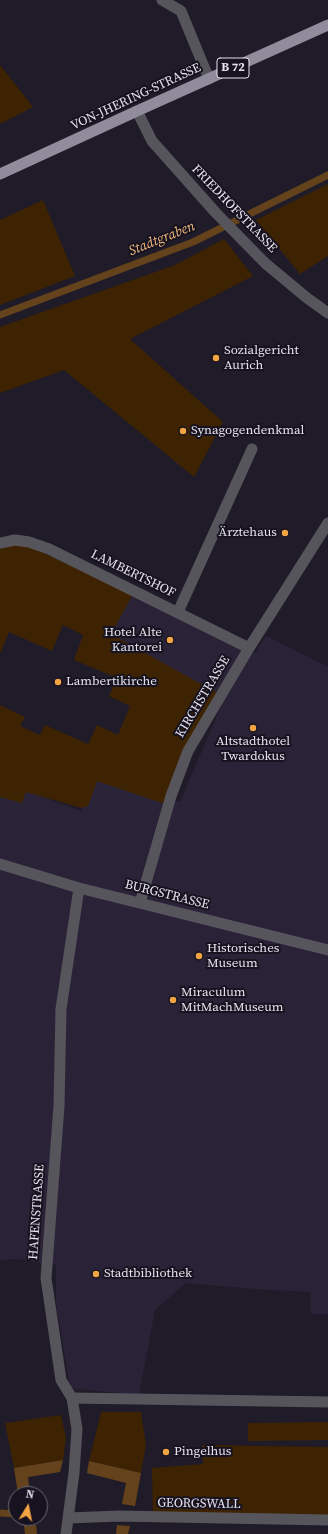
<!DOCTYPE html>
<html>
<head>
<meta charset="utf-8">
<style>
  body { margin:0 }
  #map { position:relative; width:328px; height:1534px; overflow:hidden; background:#201b29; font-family:"Source Serif 4",serif }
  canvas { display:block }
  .north { position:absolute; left:8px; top:1486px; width:40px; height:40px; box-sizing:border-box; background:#16121f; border:1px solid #696571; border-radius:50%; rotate:10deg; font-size:11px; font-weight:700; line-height:16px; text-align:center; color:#e5e2ec }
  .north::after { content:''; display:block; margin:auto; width:14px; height:18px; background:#f3a443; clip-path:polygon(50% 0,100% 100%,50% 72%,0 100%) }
</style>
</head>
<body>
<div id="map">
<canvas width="328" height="1534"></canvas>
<div class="north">N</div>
</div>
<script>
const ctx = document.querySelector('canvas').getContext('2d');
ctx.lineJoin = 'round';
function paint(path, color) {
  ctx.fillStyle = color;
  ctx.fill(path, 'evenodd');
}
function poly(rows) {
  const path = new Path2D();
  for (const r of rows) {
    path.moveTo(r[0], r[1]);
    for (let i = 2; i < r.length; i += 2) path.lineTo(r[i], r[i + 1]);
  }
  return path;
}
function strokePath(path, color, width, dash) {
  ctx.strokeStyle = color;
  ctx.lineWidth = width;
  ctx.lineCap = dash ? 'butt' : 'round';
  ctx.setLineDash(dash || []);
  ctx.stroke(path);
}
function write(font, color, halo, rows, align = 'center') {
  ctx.font = font + ' "Source Serif 4",serif';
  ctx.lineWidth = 4;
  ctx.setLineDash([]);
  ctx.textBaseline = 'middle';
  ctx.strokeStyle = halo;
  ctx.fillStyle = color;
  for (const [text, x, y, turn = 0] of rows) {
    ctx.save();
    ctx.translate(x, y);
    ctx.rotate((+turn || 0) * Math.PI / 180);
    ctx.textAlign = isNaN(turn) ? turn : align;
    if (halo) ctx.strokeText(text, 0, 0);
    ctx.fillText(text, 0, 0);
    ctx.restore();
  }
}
paint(poly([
  [127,589,255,653,266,636,328,667,328,1314,311,1314,310,1292,269,1290,186,1283,155,1310,139,1395,70,1388,56,1302,56,1265,18,1259,0,1260,0,781,81,811,96,772,180,802,222,704,99,636]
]), '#2a2337');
paint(poly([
  [0,65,33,107,0,124],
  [328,184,328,256,300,274,256,220],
  [43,200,75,276,0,305,0,220],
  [224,239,253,276,130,339,223,422,194,477,64,370,0,393,0,327,175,265],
  [15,540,133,594,111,634,221,695,168,805,97,781,88,806,82,808,26,792,22,803,0,797,0,705,25,717,20,726,31,731,40,735,45,725,88,744,97,725,118,735,130,706,109,696,117,678,74,660,83,635,63,625,52,651,9,632,0,654,0,543],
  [101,1412,141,1412,146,1445,141,1473,89,1461],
  [61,1415,66,1438,63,1460,14,1468,5,1423],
  [328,1422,328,1440,248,1441,248,1423],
  [202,1445,328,1447,328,1520,153,1517,152,1468,203,1464]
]), '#3d2302');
paint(poly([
  [63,1460,60,1472,28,1477,30,1494,18,1494,14,1468],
  [89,1461,141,1473,135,1506,122,1504,126,1483,87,1473],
  [36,1525,37,1534,25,1534,24,1526],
  [117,1525,130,1526,128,1534,116,1534]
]), '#64431c');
strokePath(poly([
  [0,315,193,242,328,175],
  [0,1513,16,1514]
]), '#64431c', 7);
strokePath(poly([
  [178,612,252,449]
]), '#57555c', 11);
strokePath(poly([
  [0,864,79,888,328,950],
  [140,903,171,796,188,751,249,648],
  [72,1398,61,1380,46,1278,59,1106,61,1009,79,888]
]), '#57555c', 11);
strokePath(poly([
  [162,0,181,11,209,79],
  [137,111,152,141,216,213,265,263,307,298,328,313],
  [0,543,15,540,29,542,49,549,249,648,328,523],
  [69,1518,119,1516,328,1520],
  [66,1534,74,1473,77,1429,72,1398,328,1402]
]), '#57555c', 11);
strokePath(poly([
  [0,174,137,111,328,25]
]), '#908c9b', 11);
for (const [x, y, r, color] of [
  [216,358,4,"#f3a443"],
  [183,431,4,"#f3a443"],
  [285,533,4,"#f3a443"],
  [170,640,4,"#f3a443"],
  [58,682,4,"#f3a443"],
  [253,728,4,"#f3a443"],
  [199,956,4,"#f3a443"],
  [173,1000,4,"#f3a443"],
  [96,1274,4,"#f3a443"],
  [166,1452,4,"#f3a443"]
]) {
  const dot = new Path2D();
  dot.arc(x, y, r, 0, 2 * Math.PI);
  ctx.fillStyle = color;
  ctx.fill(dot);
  strokePath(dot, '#16121f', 1.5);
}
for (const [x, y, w] of [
  [233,68,32]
]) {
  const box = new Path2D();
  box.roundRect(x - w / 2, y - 10, w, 20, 3);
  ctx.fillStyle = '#16121f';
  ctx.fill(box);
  strokePath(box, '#e5e2ec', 1);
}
write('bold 12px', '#e5e2ec', null, [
  ["B 72",233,68]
]);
write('13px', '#e5e2ec', '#16121f', [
  ["VON-JHERING-STRASSE",136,97,-25],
  ["FRIEDHOFSTRASSE",234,209,46],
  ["LAMBERTSHOF",133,574,26],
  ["KIRCHSTRASSE",203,697,-59],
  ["BURGSTRASSE",167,895,14],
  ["HAFENSTRASSE",37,1212,-86],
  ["GEORGSWALL",199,1504,1]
]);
write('13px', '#e5e2ec', '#16121f', [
  ["Sozialgericht",224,351],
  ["Aurich",224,366],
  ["Synagogendenkmal",191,431],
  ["Ärztehaus",277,533,"right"],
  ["Hotel Alte",162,633,"right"],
  ["Kantorei",162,648,"right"],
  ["Lambertikirche",66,682],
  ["Altstadthotel",253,742,"center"],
  ["Twardokus",253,757,"center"],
  ["Historisches",207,949],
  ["Museum",207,964],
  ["Miraculum",181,993],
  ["MitMachMuseum",181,1008],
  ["Stadtbibliothek",104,1274],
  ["Pingelhus",174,1452]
], 'left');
write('italic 14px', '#f3bb7f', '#16121f', [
  ["Stadtgraben",162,239,-22]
]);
</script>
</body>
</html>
